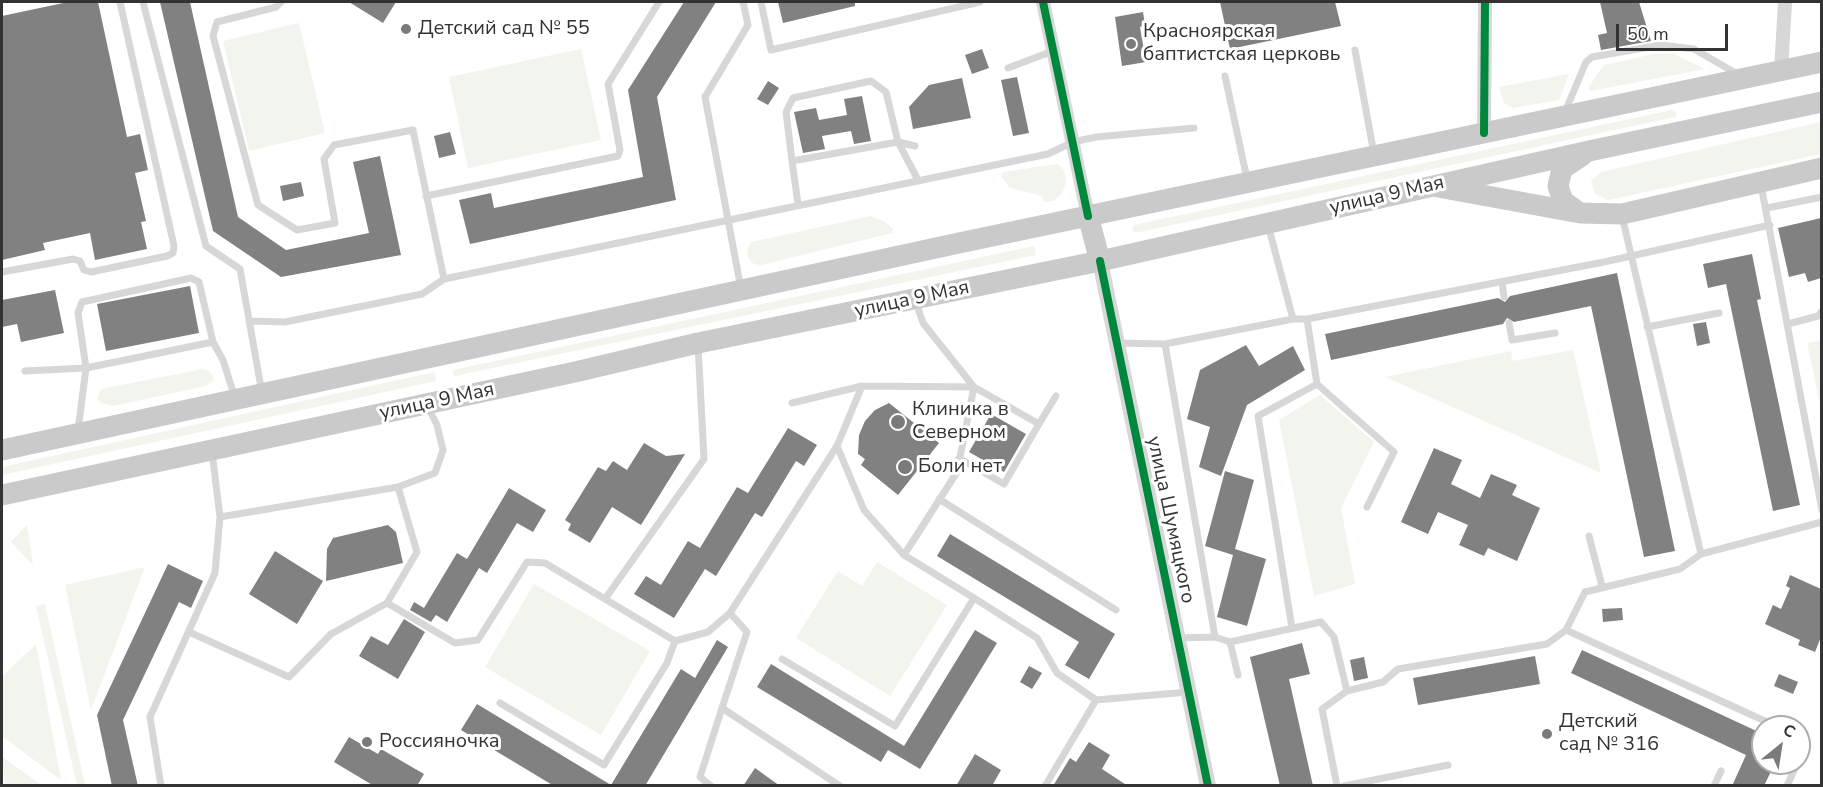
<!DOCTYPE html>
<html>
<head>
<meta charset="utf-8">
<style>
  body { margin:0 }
  #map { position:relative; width:1823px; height:787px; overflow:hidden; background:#fff; font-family:"Nunito Sans",sans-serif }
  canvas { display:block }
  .frame { position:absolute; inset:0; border:3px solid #333; pointer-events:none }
  .north { position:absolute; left:1751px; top:715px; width:60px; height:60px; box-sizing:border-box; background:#fff; border:2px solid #adadad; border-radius:50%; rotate:30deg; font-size:16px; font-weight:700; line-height:24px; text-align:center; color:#333 }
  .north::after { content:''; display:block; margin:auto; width:21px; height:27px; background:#7a7a7a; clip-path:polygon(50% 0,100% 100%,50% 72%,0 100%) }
  .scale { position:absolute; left:1616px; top:24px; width:112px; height:27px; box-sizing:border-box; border:3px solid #333; border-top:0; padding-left:8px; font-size:18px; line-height:21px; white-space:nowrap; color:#333; -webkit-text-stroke:4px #fff; paint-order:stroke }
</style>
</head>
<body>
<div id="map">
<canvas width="1823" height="787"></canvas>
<div class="frame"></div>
<div class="north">С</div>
<div class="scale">50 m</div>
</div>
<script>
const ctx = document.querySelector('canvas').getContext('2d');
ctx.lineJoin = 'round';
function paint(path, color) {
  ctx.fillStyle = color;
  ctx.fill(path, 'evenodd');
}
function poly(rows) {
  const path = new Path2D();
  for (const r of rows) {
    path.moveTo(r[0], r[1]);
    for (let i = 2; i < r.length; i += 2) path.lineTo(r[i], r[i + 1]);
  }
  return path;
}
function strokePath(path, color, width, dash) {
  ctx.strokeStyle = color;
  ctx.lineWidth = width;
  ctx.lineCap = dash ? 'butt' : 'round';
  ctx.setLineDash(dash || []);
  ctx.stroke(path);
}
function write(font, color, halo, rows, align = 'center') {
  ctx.font = font + ' "Nunito Sans",sans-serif';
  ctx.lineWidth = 6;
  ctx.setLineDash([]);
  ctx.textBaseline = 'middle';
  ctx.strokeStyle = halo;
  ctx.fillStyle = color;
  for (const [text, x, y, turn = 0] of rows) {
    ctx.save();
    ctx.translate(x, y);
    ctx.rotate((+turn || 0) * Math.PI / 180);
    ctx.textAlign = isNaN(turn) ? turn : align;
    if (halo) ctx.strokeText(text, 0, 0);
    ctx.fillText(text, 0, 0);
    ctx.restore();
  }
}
paint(poly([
  [299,23,325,133,249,151,223,41],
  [581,49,601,140,468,168,449,77],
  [1672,53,1705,69,1591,91,1588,88,1604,65,1654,54],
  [1569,74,1559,100,1513,108,1504,103,1499,87],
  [1672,110,1677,113,1675,117,1135,233,1132,229,1134,225],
  [1821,122,1821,154,1608,200,1595,194,1591,181,1601,172],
  [1058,164,1064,170,1066,182,1062,194,1053,201,1044,202,1043,197,1035,194,1010,188,1001,176,1003,172],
  [871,216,885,222,893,229,892,233,761,265,754,264,748,258,747,250,751,242],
  [1034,246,1036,255,454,376,453,370],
  [1821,340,1822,340,1821,409,1807,343],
  [1573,350,1601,473,1385,377,1511,351,1513,361],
  [203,369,211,372,214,379,206,386,113,406,101,403,97,398,101,389],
  [435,372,436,381,2,475,2,467],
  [1320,395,1374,442,1341,508,1355,584,1314,596,1279,420],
  [27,525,33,565,11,542],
  [877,562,947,605,890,696,796,638,838,571,862,586],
  [145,567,91,710,65,585],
  [534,584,650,651,601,735,485,667],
  [45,604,85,785,77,785,36,606],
  [36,644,61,780,2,736,2,677],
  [2,757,42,785,5,785]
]), '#f1f5ed');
paint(poly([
  [68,2,98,2,127,137,140,134,148,170,135,173,146,221,141,222,147,249,95,260,90,233,43,243,45,250,2,260,2,16],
  [160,2,190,2,238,217,286,250,369,233,353,162,380,156,401,255,281,277,213,231],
  [349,2,396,2,383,23],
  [684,2,716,2,657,97,676,200,470,244,459,200,491,193,494,208,643,177,628,90],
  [778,2,855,2,855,6,783,23],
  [1220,2,1335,2,1341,26,1230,49],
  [1600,2,1639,2,1651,41,1601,50,1598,35,1607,33],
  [1143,12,1145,25,1140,27,1146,62,1122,66,1115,17],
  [982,49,989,68,972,74,965,55],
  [1017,77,1029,133,1013,136,1001,80],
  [962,78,971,118,913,129,909,107,929,85],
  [768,81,779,88,768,105,757,99],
  [862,96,871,141,854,144,851,131,822,136,825,149,803,153,794,112,816,108,819,120,847,115,844,99],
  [450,132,456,154,439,158,434,136],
  [301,182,304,196,283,201,280,186],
  [1821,218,1821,278,1808,282,1805,273,1789,277,1778,228],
  [1752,254,1761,299,1757,300,1800,505,1773,511,1726,284,1708,288,1703,264],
  [1617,273,1675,551,1644,557,1591,306,1514,322,1507,318,1503,324,1331,360,1325,334,1498,298,1505,302,1510,296],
  [190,286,199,333,106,351,97,304],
  [55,290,64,333,21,342,17,324,2,327,2,300],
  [1706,322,1710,343,1697,346,1693,324],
  [1246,345,1259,366,1293,346,1305,370,1247,405,1221,476,1199,467,1210,427,1187,419,1200,370],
  [889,403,939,443,898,495,861,465,865,459,858,454,859,435,865,421,875,410],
  [991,414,1026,434,1004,472,969,452],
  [788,428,817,445,804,466,796,461,762,517,755,513,716,576,705,569,674,618,634,594,646,576,661,585,688,541,700,548,737,487,748,493],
  [644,443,666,456,685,454,641,525,612,507,590,543,568,530,571,524,565,520,598,467,606,471,613,461,627,470],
  [1434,448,1462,460,1451,484,1480,498,1491,474,1517,485,1512,495,1540,508,1517,561,1488,548,1484,556,1459,545,1468,525,1438,512,1428,534,1401,522],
  [1225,471,1254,480,1235,549,1266,559,1247,626,1217,617,1233,555,1205,546],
  [509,488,546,510,533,532,517,523,487,573,479,568,447,622,436,615,431,622,410,610,414,602,424,608,457,553,467,559],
  [388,525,396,532,403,563,326,581,327,549,333,538],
  [950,534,1115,634,1089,679,1065,665,1079,642,937,556],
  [275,551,323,581,297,624,249,594],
  [168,564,203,581,191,608,179,602,123,720,138,786,112,786,97,715],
  [1790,575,1821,589,1821,637,1815,652,1798,645,1800,640,1765,624,1773,605,1781,609,1790,588,1786,586],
  [1622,608,1623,620,1603,622,1602,609],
  [404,619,425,632,398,679,359,656,371,636,388,645],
  [975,630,997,643,920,769,888,750,881,762,757,687,771,664,904,746],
  [717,640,728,647,645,786,554,786,461,730,477,704,611,785,681,669,695,678],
  [1302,643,1310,674,1289,679,1313,786,1280,786,1250,657],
  [1582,650,1763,734,1763,763,1775,763,1764,786,1732,786,1746,755,1571,673],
  [1535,656,1540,684,1418,705,1413,678],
  [1364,657,1368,678,1354,681,1350,660],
  [1029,666,1042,673,1032,689,1020,682],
  [1779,674,1798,682,1793,694,1774,686],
  [349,737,378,754,381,749,424,774,417,786,374,786,334,762],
  [1089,742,1110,755,1102,769,1128,786,1053,786,1070,758,1076,762],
  [975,754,1001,770,992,786,956,786],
  [755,768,780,786,743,786]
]), '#818181');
strokePath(poly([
  [143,2,206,246,240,269,262,393],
  [281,2,276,7,217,22,213,36,258,205,297,230,335,223,324,159,334,145,413,130,444,279],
  [761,2,771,50,980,2],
  [1355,50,1374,154],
  [1008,68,1053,51],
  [1225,76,1247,179],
  [1565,112,1586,62,1592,57,1661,45,1694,49,1739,75],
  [792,161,786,112,793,98,871,81,886,92,898,142,915,146],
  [1761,185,1822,510],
  [426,196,618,156,620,150,608,84,659,2],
  [798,204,792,161,898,142,918,180],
  [1767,208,1822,197],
  [1622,216,1701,554,1822,522],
  [1268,225,1293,319],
  [2,272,73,259,80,261,84,270,91,272,167,256,173,253,174,246,120,2],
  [1502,282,1504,297],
  [741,289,705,97,748,25,743,2],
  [249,321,285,322,422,294,444,279,1048,154,1073,142,1096,137,1194,128],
  [1509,323,1512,340,1555,333],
  [1788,324,1818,316,1822,311],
  [1647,327,1719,313],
  [1117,343,1165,344,1293,319,1307,319,1604,262,1770,225],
  [1165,344,1215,637],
  [25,371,86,368,213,342],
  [1317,384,1394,452,1367,507],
  [792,403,862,386],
  [1039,424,1056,396],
  [78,430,86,368,78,313,82,302,191,278,199,282,213,342,223,360,235,398],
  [959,458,1004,484,1039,424,974,387,862,386,837,446,864,510,904,555,974,598],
  [939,499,1116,610],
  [220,517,398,487],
  [1589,536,1602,586],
  [904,555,957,472,974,387,923,323,916,302],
  [605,599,704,459,698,345],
  [387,603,455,643,478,640,527,562,545,563,675,641,708,632,730,613,837,446],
  [1292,628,1258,416,1317,384,1307,319],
  [1566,630,1778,727],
  [189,632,289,677,331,634,387,603,417,552,398,487,435,473,443,450,437,425,428,407],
  [1177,638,1215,637,1230,642,1321,622,1334,637,1347,691],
  [1230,642,1238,675],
  [782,659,895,726,974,598,1037,638,1057,673,1096,700,1188,692],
  [500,703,604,765,667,663,675,641],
  [722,708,747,632,730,613],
  [161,786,150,717,215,573,220,517,212,452],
  [711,786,700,777,722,708,840,786],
  [1045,786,1096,700],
  [1337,786,1322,709,1347,691,1383,682,1398,669,1547,644,1566,630,1585,592,1680,569,1701,554],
  [1344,786,1448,765],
  [1714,786,1721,771],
  [1787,786,1796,766]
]), '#d7d7d7', 7);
strokePath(poly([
  [1043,2,1088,216],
  [1781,71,1785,2],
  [1484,133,1485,2]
]), '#d7d7d7', 14);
strokePath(poly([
  [1100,261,1208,786]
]), '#d7d7d7', 16);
strokePath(poly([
  [1438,187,1580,213,1622,214,1822,168],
  [1580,213,1563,201,1558,186,1562,169,1583,155],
  [1088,216,1100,261],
  [2,450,959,243,1822,62],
  [2,495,575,372,698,343,1100,261,1589,151,1822,102]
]), '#cacaca', 21);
strokePath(poly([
  [1043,2,1088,216],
  [1484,133,1485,2],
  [1100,261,1208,786]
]), '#00873e', 8);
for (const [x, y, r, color] of [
  [406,29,6,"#7a7a7a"],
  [1131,44,6,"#7a7a7a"],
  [898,422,8,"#7a7a7a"],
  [905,467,8,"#7a7a7a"],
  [1547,734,6,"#7a7a7a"],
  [367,742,6,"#7a7a7a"]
]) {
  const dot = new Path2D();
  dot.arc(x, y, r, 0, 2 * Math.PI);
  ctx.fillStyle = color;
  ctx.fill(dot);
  strokePath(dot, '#fff', 2);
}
write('20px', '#333', '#fff', [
  ["Детский сад № 55",418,29],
  ["Красноярская",1143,32],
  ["баптистская церковь",1143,55],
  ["Клиника в",912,410],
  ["Северном",912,433],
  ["Боли нет",918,467],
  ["Детский",1559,722],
  ["сад № 316",1559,745],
  ["Россияночка",379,742]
], 'left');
write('20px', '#333', '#fff', [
  ["улица 9 Мая",1387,196,-13],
  ["улица 9 Мая",912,300,-12],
  ["улица 9 Мая",437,402,-12],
  ["улица Шумяцкого",1170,520,78]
]);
</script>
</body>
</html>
